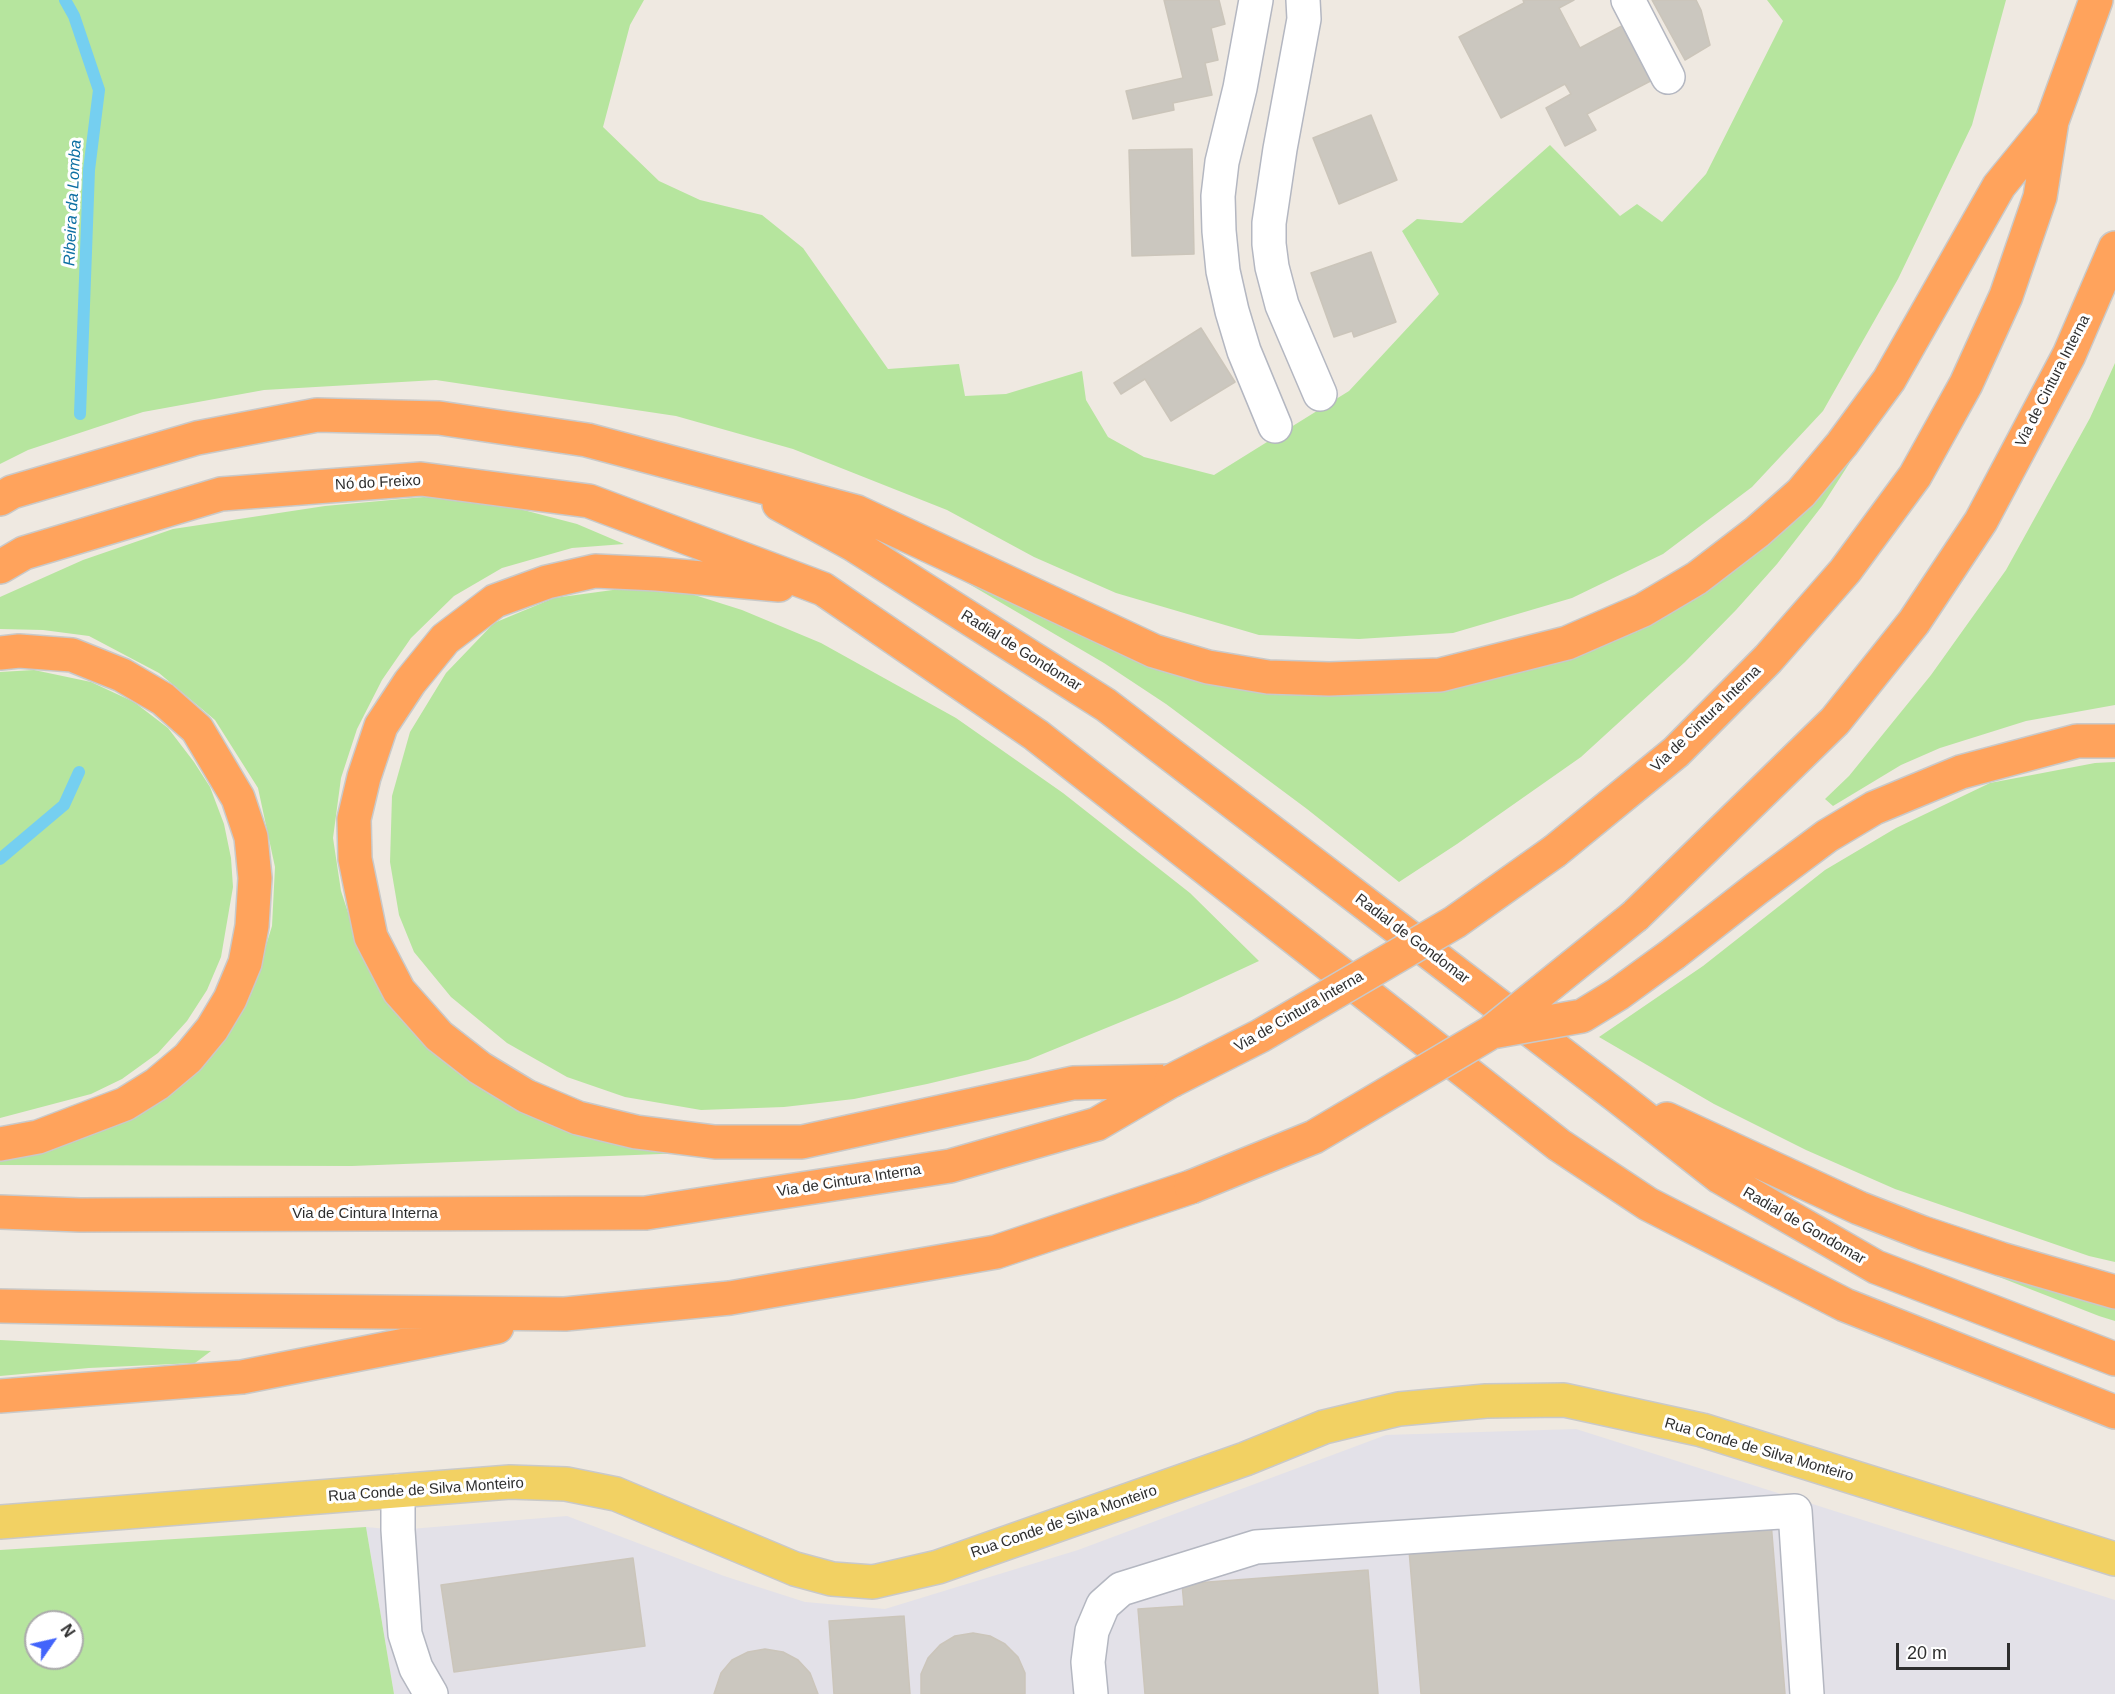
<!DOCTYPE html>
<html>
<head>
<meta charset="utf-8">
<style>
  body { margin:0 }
  #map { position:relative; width:2115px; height:1694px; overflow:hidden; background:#efe9e1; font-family:Arial,sans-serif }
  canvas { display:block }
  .north { position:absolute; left:24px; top:1610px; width:60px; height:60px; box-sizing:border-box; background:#fff; border:2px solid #ababab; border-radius:50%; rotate:56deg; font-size:16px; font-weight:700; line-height:24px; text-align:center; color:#2e2e2e }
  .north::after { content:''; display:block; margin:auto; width:21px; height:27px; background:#4264fb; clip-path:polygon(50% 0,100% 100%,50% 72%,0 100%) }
  .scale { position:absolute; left:1896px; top:1643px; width:114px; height:27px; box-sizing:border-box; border:3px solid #2e2e2e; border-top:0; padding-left:8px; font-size:18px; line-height:21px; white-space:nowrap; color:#2e2e2e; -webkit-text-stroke:4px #fff; paint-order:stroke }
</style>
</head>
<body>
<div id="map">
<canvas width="2115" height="1694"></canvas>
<div class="north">N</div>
<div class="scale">20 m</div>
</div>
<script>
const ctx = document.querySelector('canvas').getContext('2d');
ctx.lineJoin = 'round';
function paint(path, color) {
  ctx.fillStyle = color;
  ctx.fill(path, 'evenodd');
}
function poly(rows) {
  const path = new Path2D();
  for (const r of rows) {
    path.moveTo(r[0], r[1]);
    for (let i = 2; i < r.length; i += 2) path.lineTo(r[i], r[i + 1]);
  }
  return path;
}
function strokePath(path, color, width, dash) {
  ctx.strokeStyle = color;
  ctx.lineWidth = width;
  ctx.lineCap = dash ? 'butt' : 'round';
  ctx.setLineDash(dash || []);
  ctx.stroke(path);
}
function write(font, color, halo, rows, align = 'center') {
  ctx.font = font + ' Arial,sans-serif';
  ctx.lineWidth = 6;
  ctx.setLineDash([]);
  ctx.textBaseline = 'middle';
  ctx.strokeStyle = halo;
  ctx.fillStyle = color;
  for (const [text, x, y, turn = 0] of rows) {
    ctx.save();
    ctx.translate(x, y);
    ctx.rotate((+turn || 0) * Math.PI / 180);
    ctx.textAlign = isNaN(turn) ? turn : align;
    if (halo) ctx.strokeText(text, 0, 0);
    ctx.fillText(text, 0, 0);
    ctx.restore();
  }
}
paint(poly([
  [1576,1429,2115,1600,2115,1694,394,1694,366,1527,398,1530,567,1516,724,1576,805,1602,885,1609,1078,1550,1386,1435]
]), '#e3e1e8');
paint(poly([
  [0,0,644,0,630,25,603,127,659,181,700,200,762,215,803,248,888,369,959,364,965,396,1006,394,1082,371,1086,400,1108,437,1144,457,1214,475,1349,391,1439,294,1402,231,1417,219,1462,223,1550,145,1620,216,1637,204,1662,222,1706,174,1783,21,1767,0,2006,0,1972,125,1898,279,1823,411,1752,487,1663,554,1572,598,1453,633,1359,639,1259,635,1116,593,1034,557,947,510,793,449,676,416,436,380,264,390,143,412,28,450,0,464],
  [2115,363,2115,705,2026,721,1940,748,1901,765,1833,806,1825,799,1849,776,1931,675,2006,570,2090,418],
  [1861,445,1822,506,1777,564,1736,610,1685,662,1581,757,1457,844,1399,882,1307,809,1166,704,1104,663,952,574,1176,671,1558,656],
  [424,497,508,506,577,524,624,544,572,548,502,568,454,596,411,638,382,680,357,729,341,778,333,838,341,891,358,943,427,1047,686,1153,352,1166,0,1165,0,1162,72,1136,209,1056,251,994,272,926,275,867,258,788,215,720,159,673,89,636,43,630,0,629,0,597,83,560,173,529,325,506],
  [620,589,685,592,742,610,821,643,956,718,1063,793,1190,893,1259,961,1177,999,1028,1060,927,1084,854,1099,784,1107,701,1110,625,1097,567,1077,507,1043,451,997,414,952,399,915,390,862,392,796,410,732,446,673,494,623,554,598],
  [34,670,91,682,134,702,168,728,194,762,210,787,224,824,231,858,233,887,221,957,207,990,187,1021,158,1053,122,1079,91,1094,0,1118,0,672],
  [2115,762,2115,1262,2089,1256,1895,1189,1806,1150,1714,1104,1599,1037,1703,966,1825,870,1896,828,1990,783,2095,763],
  [1971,1266,2115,1299,2115,1321,2099,1316],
  [0,1340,211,1351,195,1363,89,1368,0,1376],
  [366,1527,394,1694,0,1694,0,1550],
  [36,1622,72,1622,72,1658,36,1658]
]), '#b6e59e');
strokePath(poly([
  [65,0,74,16,99,90,89,170,80,414],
  [0,859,64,805,79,772]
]), '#75cff0', 12);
const building = poly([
  [1164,0,1219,0,1225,24,1211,28,1218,60,1205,63,1212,95,1173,103,1174,110,1133,119,1126,91,1183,78,1164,0],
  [1523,0,1574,0,1559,8,1580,48,1635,19,1664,74,1587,114,1596,130,1565,146,1546,108,1571,94,1565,84,1501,118,1459,37,1524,3,1523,0],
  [1652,0,1696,0,1701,10,1710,45,1685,60,1652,0],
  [1371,115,1397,180,1339,204,1313,138,1371,115],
  [1192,149,1194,254,1132,256,1129,150,1192,149],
  [1371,252,1396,322,1354,337,1352,331,1334,337,1311,273,1371,252],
  [1201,328,1235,382,1171,421,1145,379,1121,394,1114,383,1201,328],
  [1771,1522,1785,1694,1421,1694,1409,1550,1771,1522],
  [633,1558,645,1646,454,1672,441,1585,633,1558],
  [1368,1570,1378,1694,1145,1694,1138,1609,1184,1606,1182,1584,1368,1570],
  [904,1616,910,1694,834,1694,829,1621,904,1616],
  [973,1633,990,1636,1005,1644,1018,1657,1025,1673,1025,1694,921,1694,921,1674,928,1658,940,1645,955,1636,973,1633],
  [765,1649,783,1652,798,1660,810,1673,818,1694,714,1694,721,1673,732,1660,748,1652,765,1649]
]);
paint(building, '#cbc7bf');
strokePath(building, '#cbc5ba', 1.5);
const minor = poly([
  [1256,0,1240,88,1222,162,1218,196,1219,231,1223,271,1232,311,1244,351,1275,426],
  [1303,0,1304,19,1280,149,1269,223,1269,244,1272,267,1282,305,1320,394],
  [1628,0,1668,77],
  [398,1491,398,1530,405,1634,416,1668,431,1694],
  [1091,1694,1088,1662,1092,1631,1103,1605,1121,1589,1256,1547,1795,1511,1807,1694]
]);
const major = poly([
  [0,1522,510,1482,566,1484,616,1494,795,1569,832,1579,873,1582,938,1567,1245,1459,1324,1427,1399,1409,1486,1401,1564,1400,1702,1430,2115,1559]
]);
const highway = poly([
  [0,499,12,492,197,438,317,415,439,418,587,440,857,512,1154,651,1208,667,1268,677,1329,679,1440,675,1567,643,1643,610,1697,578,1757,532,1801,493,1842,444,1889,380,1999,186,2052,121],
  [779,504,854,545,1106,705,1618,1097,1720,1177,1876,1267,2115,1359],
  [0,567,24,553,221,494,421,479,589,501,823,589,1036,735,1559,1145,1648,1204,1845,1305,2115,1412],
  [779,585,657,574,595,571,547,582,495,601,445,639,410,682,381,726,364,777,354,819,355,859,371,937,399,991,439,1036,480,1068,526,1096,578,1118,636,1132,715,1142,802,1142,1073,1083,1171,1081],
  [0,653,19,651,72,655,122,675,163,699,197,729,238,798,251,837,255,878,252,926,245,963,230,999,212,1029,188,1058,157,1084,125,1104,38,1137,0,1144],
  [1555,851,1676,752,1768,659,1845,571,1915,476,1966,384,2006,296,2040,197,2052,121,2096,0],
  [1635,916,1835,721,1914,622,1981,521,2069,355,2115,248],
  [1673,954,1756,889,1827,836,1874,808,1961,772,2077,741,2115,741],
  [1667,1119,1859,1208,1923,1233,2001,1259,2115,1292],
  [0,1212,80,1215,646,1213,950,1166,1097,1124,1169,1082],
  [0,1306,193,1310,565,1314,730,1298,996,1252,1191,1187],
  [0,1396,242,1377,497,1327]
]);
strokePath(minor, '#b4b7c1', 36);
strokePath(major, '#c9c9c9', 36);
strokePath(highway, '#c9c9c9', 36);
strokePath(minor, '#fff', 33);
strokePath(major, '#f2d163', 33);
strokePath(highway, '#ffa35c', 33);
const highwayBridge = poly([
  [1492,1032,1582,1016,1618,994,1673,954],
  [1171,1081,1260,1036,1455,922,1555,851],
  [1191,1187,1314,1137,1490,1033,1635,916]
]);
strokePath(highwayBridge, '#c9c9c9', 36, []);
strokePath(highwayBridge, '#ffa35c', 33);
write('15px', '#2e2e2e', '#fff', [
  ["Via de Cintura Interna",2053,381,-63],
  ["Nó do Freixo",378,483,-3],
  ["Radial de Gondomar",1021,651,32],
  ["Via de Cintura Interna",1706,719,-44],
  ["Radial de Gondomar",1412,939,37],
  ["Via de Cintura Interna",1299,1012,-30],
  ["Via de Cintura Interna",849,1181,-9],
  ["Via de Cintura Interna",365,1214],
  ["Radial de Gondomar",1804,1226,30],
  ["Rua Conde de Silva Monteiro",1759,1450,16],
  ["Rua Conde de Silva Monteiro",426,1490,-4],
  ["Rua Conde de Silva Monteiro",1064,1522,-19]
]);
write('italic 16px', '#0d6fa3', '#fff', [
  ["Ribeira da Lomba",73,203,-87]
]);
</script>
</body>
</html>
